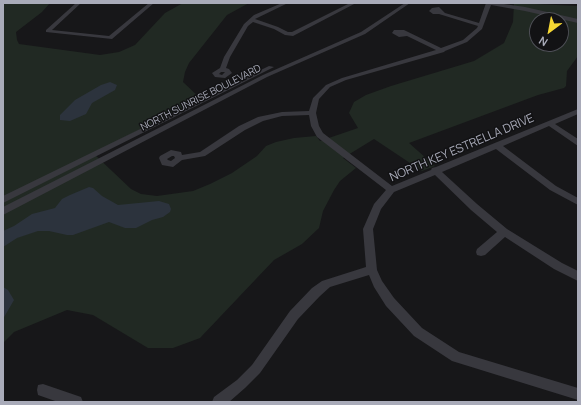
<!DOCTYPE html>
<html>
<head>
<meta charset="utf-8">
<style>
  body { margin:0 }
  #map { position:relative; width:581px; height:405px; overflow:hidden; background:#171719; font-family:Manrope,sans-serif }
  canvas { display:block }
  .frame { position:absolute; inset:0; border:4px solid #a9abb9; pointer-events:none }
  .north { position:absolute; left:529px; top:12px; width:40px; height:40px; box-sizing:border-box; background:#121214; border:1px solid #4e4f56; border-radius:50%; rotate:212deg; font-size:11px; font-weight:700; line-height:16px; text-align:center; color:#a9abb9 }
  .north::after { content:''; display:block; margin:auto; width:14px; height:18px; background:#f4d633; clip-path:polygon(50% 0,100% 100%,50% 72%,0 100%) }
</style>
</head>
<body>
<div id="map">
<canvas width="581" height="405"></canvas>
<div class="frame"></div>
<div class="north">N</div>
</div>
<script>
const ctx = document.querySelector('canvas').getContext('2d');
ctx.lineJoin = 'round';
function paint(path, color) {
  ctx.fillStyle = color;
  ctx.fill(path, 'evenodd');
}
function poly(rows) {
  const path = new Path2D();
  for (const r of rows) {
    path.moveTo(r[0], r[1]);
    for (let i = 2; i < r.length; i += 2) path.lineTo(r[i], r[i + 1]);
  }
  return path;
}
function write(font, color, halo, rows, align = 'center') {
  ctx.font = font + ' Manrope,sans-serif';
  ctx.lineWidth = 3;
  ctx.setLineDash([]);
  ctx.textBaseline = 'middle';
  ctx.strokeStyle = halo;
  ctx.fillStyle = color;
  for (const [text, x, y, turn = 0] of rows) {
    ctx.save();
    ctx.translate(x, y);
    ctx.rotate((+turn || 0) * Math.PI / 180);
    ctx.textAlign = isNaN(turn) ? turn : align;
    if (halo) ctx.strokeText(text, 0, 0);
    ctx.fillText(text, 0, 0);
    ctx.restore();
  }
}
paint(poly([
  [3,3,50,3,42,12,16,32,17,40,19,44,100,55,119,52,135,45,165,13,183,3,249,3,227,15,189,63,185,72,183,82,201,99,93,153,131,189,141,194,157,196,193,191,210,184,232,173,257,156,266,146,276,142,294,138,316,136,320,141,358,128,349,113,354,102,366,95,391,86,474,61,504,43,513,22,514,3,578,6,578,56,567,71,566,86,564,88,538,95,409,143,435,166,422,171,374,139,343,158,356,168,340,181,334,190,323,211,319,228,302,244,274,260,200,338,173,348,148,348,93,315,67,310,14,332,3,343],
  [537,20,561,20,561,44,537,44]
]), '#212923');
paint(poly([
  [110,82,117,85,115,90,92,103,86,114,70,121,60,120,60,115,75,100,101,85],
  [89,187,93,188,102,196,118,205,159,201,169,204,171,209,170,212,163,217,152,220,136,228,125,228,109,222,73,235,67,235,49,231,38,231,17,238,3,247,3,231,14,226,32,214,55,208,62,199,70,195],
  [3,287,8,290,14,300,3,319]
]), '#2c333d');
paint(poly([
  [76,3,81,3,52,30,109,36,149,3,154,3,112,39,46,32,46,30,76,3],
  [282,3,288,3,255,19,278,27,288,32,292,32,350,3,356,3,293,36,285,35,274,29,253,22,248,26,230,57,226,68,229,69,232,73,225,78,215,77,212,73,220,68,224,57,244,24,254,15,282,3],
  [221,72,225,72,222,75,219,74,221,72],
  [405,3,410,3,365,34,267,77,3,215,3,207,263,75,361,32,405,3],
  [486,3,497,3,525,7,578,19,578,23,525,11,491,5,482,29,467,42,445,51,444,52,346,80,330,87,319,99,316,113,319,126,323,133,392,186,431,170,432,168,436,167,578,109,578,114,555,124,578,139,578,146,549,126,503,146,556,186,578,198,578,205,550,190,496,149,442,172,477,204,507,229,562,263,578,271,578,281,554,269,505,237,485,255,481,256,477,255,476,252,477,249,497,232,471,210,435,175,394,192,381,209,373,229,377,270,382,281,394,298,422,328,459,352,578,388,578,400,452,361,414,336,386,306,374,287,369,275,330,287,320,296,298,319,260,373,245,388,229,402,212,402,214,397,237,380,252,365,290,311,312,288,322,281,366,267,363,229,374,204,386,190,317,137,311,126,309,115,282,116,263,121,245,130,205,156,182,160,173,167,162,165,159,158,160,156,171,150,181,152,182,155,200,152,239,126,258,117,282,112,309,111,313,98,326,85,342,78,436,50,407,36,399,37,392,33,394,30,404,30,441,48,463,40,477,28,478,26,439,14,433,14,429,11,432,8,439,7,445,13,479,23,486,3],
  [172,156,174,156,175,158,171,161,168,160,167,159,172,156],
  [269,66,274,67,3,203,3,196,269,66],
  [43,384,81,397,83,402,58,402,38,395,37,390,38,385,43,384]
]), '#38383e');
write('10px', '#a9abb9', '#121214', [
  ["NORTH SUNRISE BOULEVARD",201,98,-27]
]);
write('12px', '#a9abb9', '#121214', [
  ["NORTH KEY ESTRELLA DRIVE",462,148,-23]
]);
</script>
</body>
</html>
